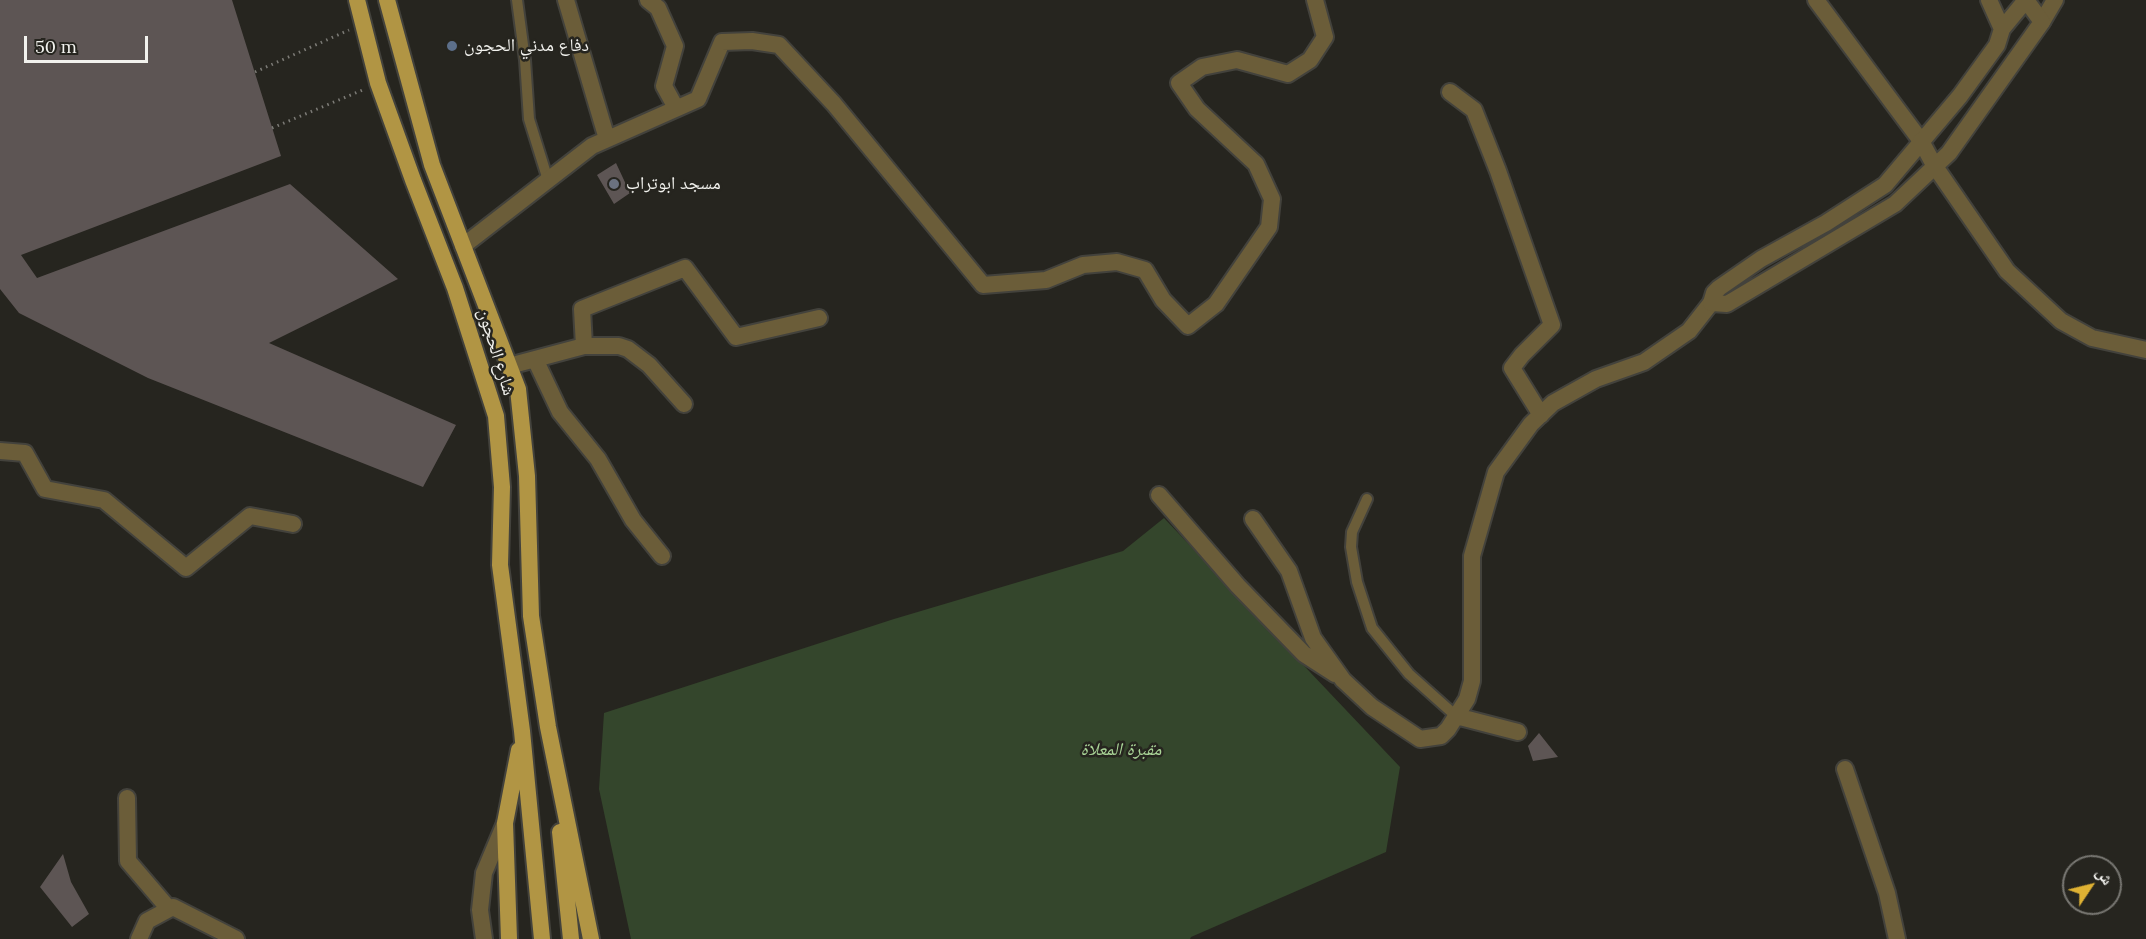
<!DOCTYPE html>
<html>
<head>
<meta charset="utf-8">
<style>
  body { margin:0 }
  #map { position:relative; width:2146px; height:939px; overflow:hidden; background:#26251f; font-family:Lora,"Noto Naskh Arabic",serif }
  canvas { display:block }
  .north { position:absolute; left:2062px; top:855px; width:60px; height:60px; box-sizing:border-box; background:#26251f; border:2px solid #787772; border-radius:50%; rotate:55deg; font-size:16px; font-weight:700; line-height:24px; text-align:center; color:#f2f2ee }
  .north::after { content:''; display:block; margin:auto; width:21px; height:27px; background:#deb133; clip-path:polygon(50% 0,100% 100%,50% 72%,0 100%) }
  .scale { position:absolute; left:24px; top:36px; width:124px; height:27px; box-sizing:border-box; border:3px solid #f2f2ee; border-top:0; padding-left:8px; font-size:18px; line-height:21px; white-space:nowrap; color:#f2f2ee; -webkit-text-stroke:4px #26251f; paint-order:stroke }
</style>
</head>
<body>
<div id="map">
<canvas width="2146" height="939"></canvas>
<div class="north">ش</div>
<div class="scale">50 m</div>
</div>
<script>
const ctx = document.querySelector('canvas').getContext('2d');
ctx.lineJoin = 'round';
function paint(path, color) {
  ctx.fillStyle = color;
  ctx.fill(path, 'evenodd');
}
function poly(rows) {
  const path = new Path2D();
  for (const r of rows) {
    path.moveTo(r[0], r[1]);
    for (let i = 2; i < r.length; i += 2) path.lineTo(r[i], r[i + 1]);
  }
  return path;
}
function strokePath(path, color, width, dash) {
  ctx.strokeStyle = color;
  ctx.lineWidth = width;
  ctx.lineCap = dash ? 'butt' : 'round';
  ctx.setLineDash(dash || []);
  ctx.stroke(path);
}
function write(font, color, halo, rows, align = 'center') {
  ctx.font = font + ' Lora,"Noto Naskh Arabic",serif';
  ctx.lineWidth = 5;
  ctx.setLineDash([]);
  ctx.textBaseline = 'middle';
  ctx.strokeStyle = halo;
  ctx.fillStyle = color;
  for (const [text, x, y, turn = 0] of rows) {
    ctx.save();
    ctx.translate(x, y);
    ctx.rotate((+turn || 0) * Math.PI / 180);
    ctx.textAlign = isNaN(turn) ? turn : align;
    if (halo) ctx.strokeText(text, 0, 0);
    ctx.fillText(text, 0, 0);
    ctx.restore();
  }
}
paint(poly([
  [1164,518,1400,767,1386,852,1191,937,1190,939,631,939,599,789,604,713,894,619,1123,551]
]), '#34462c');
paint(poly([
  [0,0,232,0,281,156,21,255,37,278,290,184,398,279,269,343,456,425,423,487,148,378,19,313,0,289],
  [616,163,630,193,614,204,597,175],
  [1539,733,1558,757,1533,761,1528,746],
  [63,854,71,882,89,914,72,927,40,887]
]), '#5d5554');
const service = poly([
  [517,0,525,60,529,119,548,180],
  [1367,499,1352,532,1351,547,1357,582,1372,628,1409,674,1456,716]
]);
const minor = poly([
  [566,0,607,139],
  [648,0,658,8,675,46,664,86,676,108],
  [1816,0,1921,141],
  [2042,22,2055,0],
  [1450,92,1474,110,1498,171,1552,325,1522,355,1512,368,1541,415],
  [463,246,592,146,698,99,722,42,752,41,779,45,834,104,983,285,1046,280,1083,265,1117,262,1145,270,1163,300,1188,326,1216,304,1269,227,1272,199,1256,164,1197,109,1179,83,1202,67,1237,60,1288,74,1310,60,1325,37,1315,0],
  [584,346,619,346,628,349,649,365,684,404],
  [535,359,560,412,598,459,633,520,662,556],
  [509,366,584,346,582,309,685,268,736,337,819,318],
  [0,451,25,453,45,489,104,500,186,568,250,516,293,524],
  [1159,495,1238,586,1304,654,1335,674],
  [1253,519,1289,571,1313,638,1343,680,1372,707,1420,739,1441,736,1448,729,1467,699,1472,681,1472,556,1496,472,1531,424,1553,403,1596,379,1644,362,1689,331,1711,303],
  [1456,716,1518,732],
  [1845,769,1887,893,1897,939],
  [127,798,128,861,169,909],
  [139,939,147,921,173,907,236,939],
  [484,939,480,910,484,873,505,823]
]);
const tertiary = poly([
  [1989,0,2002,29,1997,45,1960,96,1885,185,1826,223,1761,259,1719,288,1714,293,1711,303,1727,304,1895,204,1949,153,2042,22,2026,0],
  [2002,29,2026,0],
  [1921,141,1934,165,2007,271,2061,321,2092,338,2146,350]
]);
const primary = poly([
  [357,0,378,83,413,180,455,288,496,416,502,487,500,565,522,731,542,939],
  [387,0,432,165,518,389,527,476,531,616,548,727,591,939],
  [560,832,571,939],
  [509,939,505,823,519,750]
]);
strokePath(service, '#43423c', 14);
strokePath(minor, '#43423c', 20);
strokePath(tertiary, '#43423c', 20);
strokePath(primary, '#43423c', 20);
strokePath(poly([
  [255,72,349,30],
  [272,128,365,89]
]), '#7c7b76', 3, [1.5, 4.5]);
strokePath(service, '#6b5d39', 10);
strokePath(minor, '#6b5d39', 16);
strokePath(tertiary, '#6b5d39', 16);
strokePath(primary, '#b19544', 16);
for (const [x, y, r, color] of [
  [452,46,6,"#5c6f8a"],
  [614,184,6,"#6b7280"]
]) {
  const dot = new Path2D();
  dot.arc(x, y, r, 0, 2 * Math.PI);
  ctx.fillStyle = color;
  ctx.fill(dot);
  strokePath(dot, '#26251f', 2);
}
write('18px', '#f2f2ee', '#26251f', [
  ["دفاع مدني الحجون",464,46],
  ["مسجد ابوتراب",626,184]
], 'left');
write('18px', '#f2f2ee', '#26251f', [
  ["شارع الحجون",496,352,73]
]);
write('italic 18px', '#a9d497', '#26251f', [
  ["مقبرة المعلاة",1121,750]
]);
</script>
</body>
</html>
